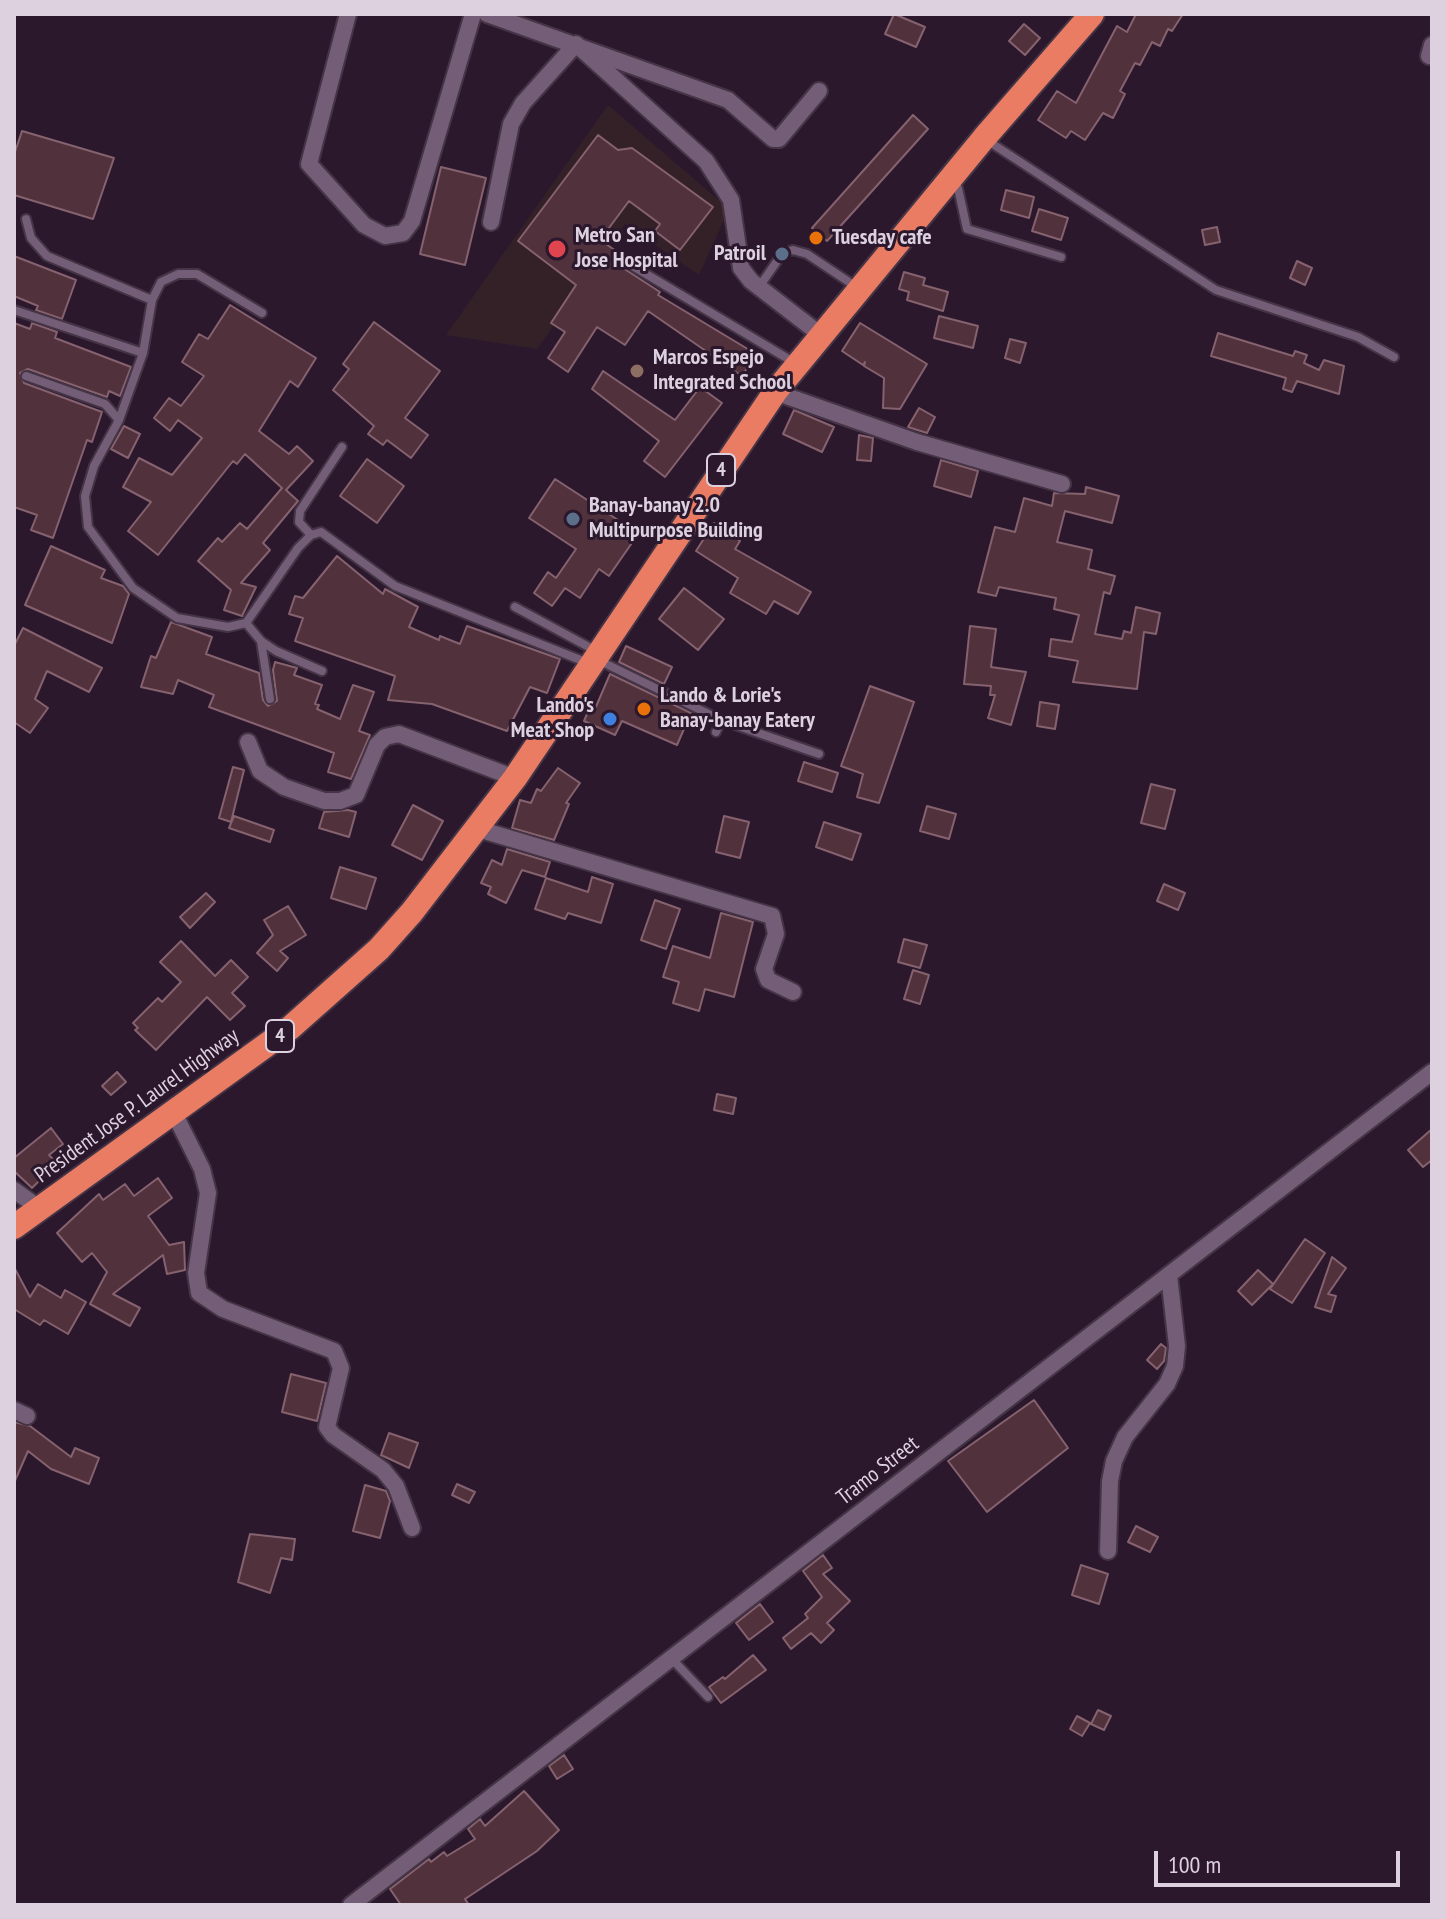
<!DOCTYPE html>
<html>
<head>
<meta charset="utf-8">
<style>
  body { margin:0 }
  #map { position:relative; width:1446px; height:1919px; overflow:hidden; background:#2b182d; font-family:"PT Sans Narrow",sans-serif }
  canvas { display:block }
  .frame { position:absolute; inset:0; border:16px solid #ded1df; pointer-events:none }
  .scale { position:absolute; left:1154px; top:1851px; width:246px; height:36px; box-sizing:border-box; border:4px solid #ded1df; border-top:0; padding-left:10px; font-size:24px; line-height:28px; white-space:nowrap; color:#ded1df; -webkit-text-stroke:6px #2b182d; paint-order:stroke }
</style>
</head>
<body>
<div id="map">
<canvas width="1446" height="1919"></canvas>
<div class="frame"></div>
<div class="scale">100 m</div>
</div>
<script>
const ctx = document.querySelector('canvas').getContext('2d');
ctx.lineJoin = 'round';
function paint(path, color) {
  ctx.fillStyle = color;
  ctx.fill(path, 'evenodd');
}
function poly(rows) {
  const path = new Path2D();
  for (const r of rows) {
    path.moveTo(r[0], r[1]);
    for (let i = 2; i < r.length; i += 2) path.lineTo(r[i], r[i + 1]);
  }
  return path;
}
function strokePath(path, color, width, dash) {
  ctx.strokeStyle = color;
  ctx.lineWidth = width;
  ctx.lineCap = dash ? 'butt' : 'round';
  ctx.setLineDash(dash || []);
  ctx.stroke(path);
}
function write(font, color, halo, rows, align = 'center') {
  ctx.font = font + ' "PT Sans Narrow",sans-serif';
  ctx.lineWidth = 6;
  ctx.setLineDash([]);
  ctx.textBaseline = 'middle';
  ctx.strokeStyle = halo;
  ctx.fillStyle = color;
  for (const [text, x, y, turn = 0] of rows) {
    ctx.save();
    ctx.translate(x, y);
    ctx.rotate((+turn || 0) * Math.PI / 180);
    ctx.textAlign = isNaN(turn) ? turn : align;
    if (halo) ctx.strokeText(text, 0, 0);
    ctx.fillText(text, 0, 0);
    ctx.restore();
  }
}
paint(poly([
  [608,105,729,209,699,275,625,224,537,349,446,335]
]), '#342127');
const building = poly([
  [894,14,925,27,916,47,885,34,894,14],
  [1136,14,1183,14,1172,31,1168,29,1160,46,1152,42,1140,65,1135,63,1120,91,1125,94,1113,118,1103,113,1085,140,1071,131,1066,138,1038,120,1057,91,1076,103,1117,26,1127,32,1136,14],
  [1024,24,1040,38,1025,55,1009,41,1024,24],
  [913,115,928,129,827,241,812,228,913,115],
  [22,131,114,158,93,219,14,195,14,155,22,131],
  [598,135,618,150,632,148,713,207,680,250,655,231,660,224,629,201,600,240,628,259,623,268,660,292,658,295,756,354,742,376,648,311,625,345,597,327,568,372,548,358,565,332,551,323,576,285,518,241,598,135],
  [441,167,486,178,465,265,420,254,441,167],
  [1006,190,1034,197,1029,218,1001,210,1006,190],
  [1039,209,1068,218,1061,240,1032,231,1039,209],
  [1217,227,1220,242,1205,245,1202,230,1217,227],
  [14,256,76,280,62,319,36,310,38,306,14,296,14,256],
  [1297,261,1312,268,1305,285,1290,278,1297,261],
  [904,272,925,278,923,285,948,292,943,311,907,300,909,292,899,289,904,272],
  [230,305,316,358,298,387,290,381,259,431,289,454,297,446,313,461,286,490,298,501,263,543,270,550,241,583,256,587,242,616,224,610,231,590,198,561,218,538,222,542,240,523,247,529,282,488,245,454,237,464,233,461,158,555,128,531,151,502,123,487,139,458,172,475,202,438,178,420,170,431,154,418,169,398,181,406,204,376,182,362,199,334,208,339,230,305],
  [939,316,978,326,973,348,934,338,939,316],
  [374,322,440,371,405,418,428,435,411,458,387,440,383,445,368,434,374,426,333,390,349,369,343,364,374,322],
  [14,323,30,329,32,323,57,332,55,338,131,367,120,396,109,391,107,397,28,369,20,373,24,383,102,412,92,442,87,440,53,538,31,530,37,515,14,507,14,323],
  [860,323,927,364,900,409,883,408,884,378,864,366,865,362,863,365,842,351,860,323],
  [1218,333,1293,356,1295,351,1307,355,1304,363,1319,370,1324,360,1344,366,1339,394,1297,381,1292,392,1283,389,1286,378,1211,356,1218,333],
  [1010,339,1026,343,1020,363,1005,358,1010,339],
  [603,371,675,420,700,387,722,403,665,477,644,461,659,441,592,389,603,371],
  [919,408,935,417,927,433,908,427,919,408],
  [794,410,834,427,822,452,783,434,794,410],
  [124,426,140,434,128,458,111,449,124,426],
  [859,435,873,438,871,461,857,460,859,435],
  [367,459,404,486,377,523,340,496,367,459],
  [941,460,978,471,971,497,934,486,941,460],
  [555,479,618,520,613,526,634,540,609,576,599,569,580,598,565,588,552,606,534,593,548,572,556,578,576,549,529,518,555,479],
  [1086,487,1119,496,1112,523,1065,511,1057,542,1092,550,1088,569,1115,576,1110,594,1104,592,1095,634,1122,639,1124,631,1131,633,1136,607,1160,613,1156,634,1144,632,1137,689,1073,682,1078,661,1049,656,1051,639,1072,642,1079,615,1054,609,1056,598,999,587,996,596,978,592,995,527,1015,532,1024,498,1052,506,1054,493,1085,494,1086,487],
  [714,523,740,541,735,549,811,592,798,614,774,601,766,614,730,593,738,578,696,551,714,523],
  [51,546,105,570,101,578,123,586,129,594,112,643,25,605,51,546],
  [337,556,383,594,385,589,418,607,409,627,439,640,440,636,460,644,467,626,560,659,547,693,530,687,507,731,432,704,388,700,395,676,295,641,303,618,289,614,295,596,303,598,337,556],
  [684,588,724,619,698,650,659,619,684,588],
  [171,622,212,637,206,654,259,673,263,700,268,706,277,701,273,670,275,662,297,668,294,675,322,685,315,704,319,705,317,709,340,719,353,685,374,692,359,731,370,735,351,779,328,772,334,753,209,707,214,695,178,680,173,694,141,687,151,656,156,658,171,622],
  [970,626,996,629,991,667,1026,672,1011,725,988,718,995,695,990,695,991,686,964,684,970,626],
  [23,628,102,668,89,692,47,671,35,699,48,708,30,733,14,722,14,646,23,628],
  [626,646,672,667,664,684,619,662,626,646],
  [610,674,691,713,677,745,622,721,615,735,584,721,590,707,595,709,610,674],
  [870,686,914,702,879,803,857,797,863,774,841,766,870,686],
  [1040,702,1059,705,1055,729,1037,726,1040,702],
  [804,762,838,773,832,792,798,781,804,762],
  [233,767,244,770,231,822,219,818,233,767],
  [558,768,580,783,566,803,569,804,554,840,512,828,520,800,531,803,537,789,541,791,558,768],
  [1151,784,1175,790,1165,829,1141,823,1151,784],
  [413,805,443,821,422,860,392,845,413,805],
  [927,806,956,814,949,839,920,831,927,806],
  [348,810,356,812,349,837,319,828,324,812,348,810],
  [234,816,274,830,270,842,229,828,234,816],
  [724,816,749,822,740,858,716,852,724,816],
  [824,822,861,834,852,860,816,847,824,822],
  [507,849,550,862,545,877,522,870,506,903,488,894,491,887,481,883,492,860,502,865,507,849],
  [340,867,376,878,366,909,331,898,340,867],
  [592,877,613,884,601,923,568,913,565,919,535,909,546,878,588,892,592,877],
  [1164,884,1185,893,1178,910,1157,901,1164,884],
  [206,893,215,902,190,928,180,917,206,893],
  [655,900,680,909,666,949,641,940,655,900],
  [288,906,306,935,280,951,288,958,277,971,257,953,273,935,264,920,288,906],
  [721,913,753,922,734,997,705,989,699,1011,673,1003,679,982,663,977,673,946,710,958,721,913],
  [904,939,927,945,920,968,898,962,904,939],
  [181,941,215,976,231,960,248,977,232,993,245,1006,230,1020,207,997,156,1050,135,1030,138,1028,133,1023,158,998,162,1002,181,982,160,962,181,941],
  [913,970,929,975,920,1004,904,999,913,970],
  [117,1072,126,1082,111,1095,102,1086,117,1072],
  [717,1094,736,1098,733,1114,714,1110,717,1094],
  [51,1128,63,1144,49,1155,57,1163,32,1188,14,1171,14,1158,51,1128],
  [1432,1129,1432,1160,1423,1167,1408,1150,1432,1129],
  [158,1178,172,1198,148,1216,169,1245,184,1242,185,1270,167,1274,163,1255,113,1294,140,1308,130,1326,90,1304,107,1272,92,1253,82,1262,57,1233,99,1194,103,1200,125,1184,134,1196,158,1178],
  [1305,1239,1325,1253,1292,1303,1270,1289,1305,1239],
  [1332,1257,1346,1268,1328,1294,1336,1296,1331,1312,1315,1307,1332,1257],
  [14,1267,30,1297,38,1284,61,1298,65,1290,86,1302,68,1334,44,1320,40,1325,14,1309,14,1267],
  [1258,1270,1273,1284,1252,1305,1238,1291,1258,1270],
  [1161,1344,1166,1348,1164,1361,1157,1369,1147,1360,1161,1344],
  [291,1374,326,1383,317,1421,282,1412,291,1374],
  [1034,1400,1068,1448,987,1512,948,1461,1034,1400],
  [14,1422,30,1426,71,1457,75,1448,99,1458,89,1484,51,1469,28,1451,14,1483,14,1422],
  [389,1433,418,1443,409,1468,381,1455,389,1433],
  [457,1484,475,1492,469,1503,452,1495,457,1484],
  [365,1485,386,1491,390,1501,380,1538,353,1531,365,1485],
  [1136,1526,1158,1537,1150,1552,1128,1542,1136,1526],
  [250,1534,295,1539,292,1560,281,1558,270,1593,238,1582,250,1534],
  [823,1555,832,1568,823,1574,850,1601,827,1623,834,1630,821,1643,811,1633,791,1649,783,1638,808,1618,805,1614,822,1597,803,1571,823,1555],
  [1081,1565,1108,1574,1099,1604,1072,1595,1081,1565],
  [760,1604,773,1622,749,1640,736,1623,760,1604],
  [753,1655,766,1670,721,1703,709,1687,723,1677,725,1679,753,1655],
  [1098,1710,1111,1716,1104,1730,1091,1724,1098,1710],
  [1077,1716,1090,1723,1082,1736,1070,1729,1077,1716],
  [564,1755,573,1769,557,1779,549,1766,564,1755],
  [524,1791,559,1830,537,1851,465,1899,469,1905,401,1905,390,1889,429,1859,431,1862,444,1852,447,1856,475,1839,468,1829,480,1819,485,1826,524,1791]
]);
paint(building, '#51313c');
strokePath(building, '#85626e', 2);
const lane = poly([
  [985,139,1216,290,1358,337,1394,357],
  [952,179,958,188,967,229,1061,257],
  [26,219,31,238,47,256,152,300],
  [631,265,795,363],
  [759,287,782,254,793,250,807,254,858,288],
  [14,310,143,353],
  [262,313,197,274,178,274,161,282,152,300,143,353,119,420,94,466,85,496,88,527,133,588,177,618,228,627,246,623,298,548,311,535,321,532,395,586,588,663],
  [26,376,105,404,119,420],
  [311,535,299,522,300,511,342,447],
  [515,607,598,652],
  [246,623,261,641,276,651,322,671],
  [261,641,270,699],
  [596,659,721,720,819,754],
  [716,732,721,720],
  [671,1658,708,1697]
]);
const street = poly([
  [348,14,309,164,364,225,385,236,403,233,412,221,473,14],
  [487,14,728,100,773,139,779,139,819,91],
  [576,44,706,161,731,200,741,268,751,281,821,335],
  [1429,56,1432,45],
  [491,222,511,124,523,103,576,44],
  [775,392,917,442,1062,484],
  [248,742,260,771,284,787,324,801,340,801,356,795,377,745,385,737,399,734,515,778],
  [478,829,772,916,776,934,764,969,768,980,793,992],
  [174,1113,202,1169,208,1193,196,1273,199,1293,223,1309,334,1351,341,1368,327,1427,333,1435,383,1470,396,1486,412,1528],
  [14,1190,39,1208],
  [14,1410,27,1416],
  [1108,1551,1110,1481,1114,1461,1125,1437,1167,1384,1175,1366,1177,1346,1169,1275],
  [351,1905,1432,1072]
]);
const highway = poly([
  [14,1227,290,1028,379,949,412,912,515,778,775,392,984,138,1092,14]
]);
strokePath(lane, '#443445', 12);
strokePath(street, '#443445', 20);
strokePath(highway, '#443445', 28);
strokePath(lane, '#745d77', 8);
strokePath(street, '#745d77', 16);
strokePath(highway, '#e97c62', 24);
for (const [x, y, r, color] of [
  [816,238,8,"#e8710a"],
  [557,249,10,"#e0444e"],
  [782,254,8,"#5c6f8a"],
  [637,371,8,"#8d6e63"],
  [573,519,8,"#5c6f8a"],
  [644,709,8,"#e8710a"],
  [610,719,8,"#3f7fe0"]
]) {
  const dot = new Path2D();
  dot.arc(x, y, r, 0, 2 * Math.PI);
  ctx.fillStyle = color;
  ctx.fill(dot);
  strokePath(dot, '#2b182d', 3);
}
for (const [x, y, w] of [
  [721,470,28],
  [280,1036,28]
]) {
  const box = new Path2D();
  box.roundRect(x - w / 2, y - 16, w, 32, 6);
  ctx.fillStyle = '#2b182d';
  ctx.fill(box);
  strokePath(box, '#ded1df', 2);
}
write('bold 20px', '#ded1df', null, [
  ["4",721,470],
  ["4",280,1036]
]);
write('bold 22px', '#ded1df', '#2b182d', [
  ["Metro San",575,236],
  ["Jose Hospital",575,261],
  ["Tuesday cafe",832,238],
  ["Patroil",766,254,"right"],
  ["Marcos Espejo",653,358],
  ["Integrated School",653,383],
  ["Banay-banay 2.0",589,506],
  ["Multipurpose Building",589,531],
  ["Lando & Lorie's",660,696],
  ["Banay-banay Eatery",660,721],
  ["Lando's",594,706,"right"],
  ["Meat Shop",594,731,"right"]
], 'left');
write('22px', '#ded1df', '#2b182d', [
  ["President Jose P. Laurel Highway",137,1106,-36],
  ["Tramo Street",878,1471,-38]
]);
</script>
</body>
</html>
